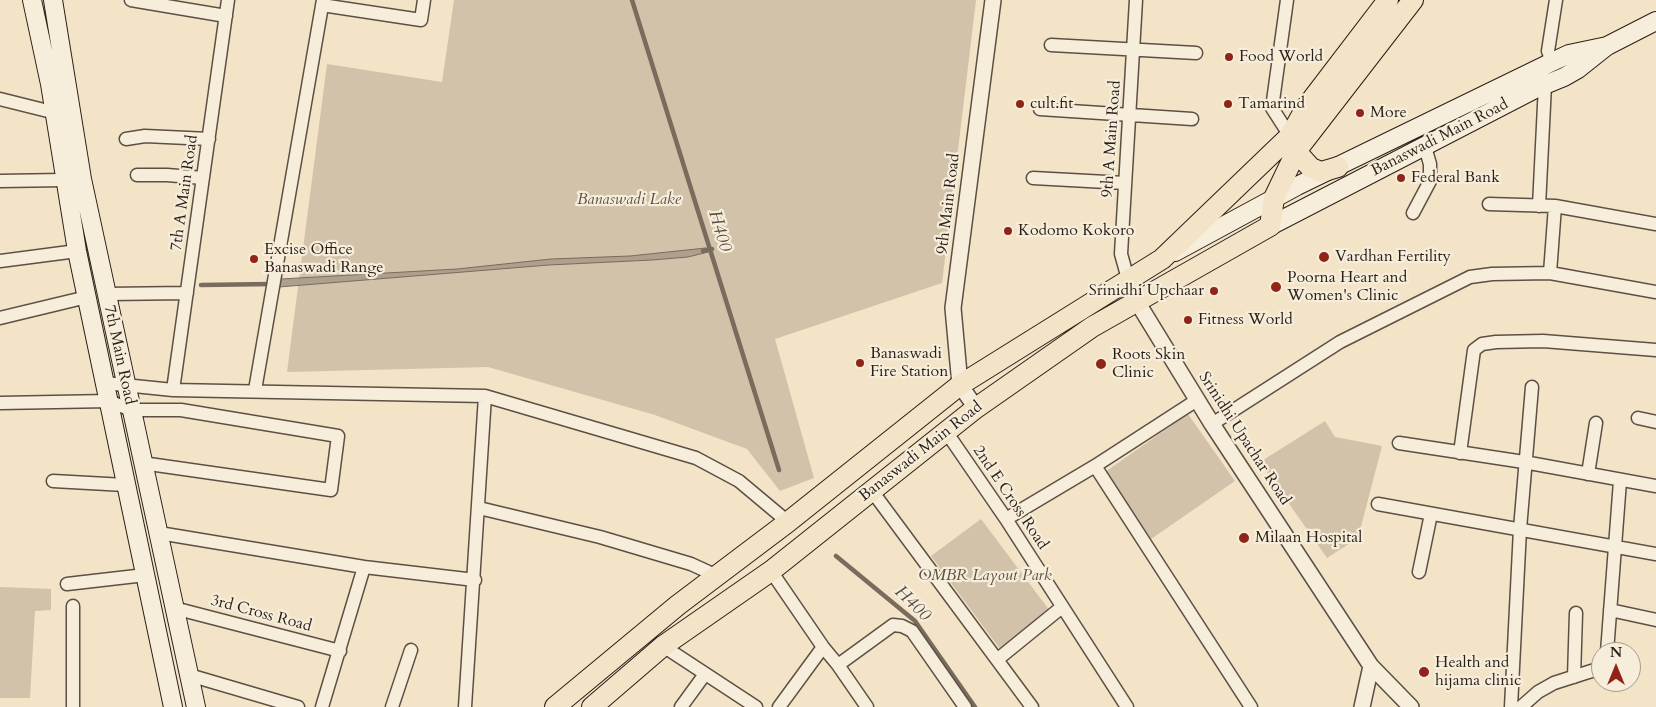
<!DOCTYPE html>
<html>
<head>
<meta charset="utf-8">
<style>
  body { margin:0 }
  #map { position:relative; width:1656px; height:707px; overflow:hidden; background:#f3e3c7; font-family:Cardo,serif }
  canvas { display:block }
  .north { position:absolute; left:1591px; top:642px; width:50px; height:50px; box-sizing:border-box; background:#f7eddb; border:1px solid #a59b8d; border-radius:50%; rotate:0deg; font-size:14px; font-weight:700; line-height:20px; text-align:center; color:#291f18 }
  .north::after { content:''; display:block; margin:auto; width:18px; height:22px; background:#8f2418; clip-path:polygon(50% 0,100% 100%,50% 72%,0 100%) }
</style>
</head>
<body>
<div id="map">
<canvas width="1656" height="707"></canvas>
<div class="north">N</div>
</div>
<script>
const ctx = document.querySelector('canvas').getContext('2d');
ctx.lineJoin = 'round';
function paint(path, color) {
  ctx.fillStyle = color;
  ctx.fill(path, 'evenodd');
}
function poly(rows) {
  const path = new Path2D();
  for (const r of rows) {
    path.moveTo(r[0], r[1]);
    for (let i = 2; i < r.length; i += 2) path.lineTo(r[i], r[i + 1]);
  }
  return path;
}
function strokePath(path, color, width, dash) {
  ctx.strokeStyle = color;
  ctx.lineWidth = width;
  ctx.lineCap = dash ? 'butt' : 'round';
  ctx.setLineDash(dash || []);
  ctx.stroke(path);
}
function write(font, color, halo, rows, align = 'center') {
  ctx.font = font + ' Cardo,serif';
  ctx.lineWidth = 4.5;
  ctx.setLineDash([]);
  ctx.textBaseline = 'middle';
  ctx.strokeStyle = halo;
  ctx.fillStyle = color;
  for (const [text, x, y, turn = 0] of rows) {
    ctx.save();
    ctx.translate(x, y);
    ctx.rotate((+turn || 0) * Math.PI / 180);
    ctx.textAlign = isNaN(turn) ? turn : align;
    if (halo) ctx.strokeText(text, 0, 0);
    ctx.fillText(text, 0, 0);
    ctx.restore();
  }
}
paint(poly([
  [454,0,976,0,942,283,775,339,814,478,780,491,747,449,655,415,488,367,287,372,327,64,442,82],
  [1188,414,1235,481,1151,539,1105,472],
  [1325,421,1335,437,1382,446,1358,538,1327,558,1260,462],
  [981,519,1050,611,1000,649,931,556],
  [0,587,51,589,51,610,35,611,30,698,0,698]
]), '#d1c2a9');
const water = poly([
  [706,248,708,252,688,257,652,260,549,265,279,287,281,279,457,269,551,259,630,256,706,248]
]);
paint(water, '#aea08c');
strokePath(water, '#796c5e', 1);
strokePath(poly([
  [632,0,779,470],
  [703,251,712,249],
  [201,285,272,284],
  [836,556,915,621,975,707]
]), '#796c5e', 4.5);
const minor = poly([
  [131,0,226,16],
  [1287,0,1272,108,1290,136],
  [322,5,421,20,424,0],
  [1051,45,1196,53],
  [1552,62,1548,51,1556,0],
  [0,99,60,114],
  [1040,109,1192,119],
  [126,139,145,136,209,139],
  [137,175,167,175,203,178],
  [1033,178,1125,183],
  [0,181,64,180],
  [1489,204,1555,206,1656,224],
  [1539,206,1545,85],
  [1413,213,1430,181,1430,164,1425,147],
  [0,261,77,251],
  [1550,273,1555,206],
  [1128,279,1121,254,1136,0],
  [107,294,187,293],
  [0,318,87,297],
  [105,383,173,390,485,396,696,458,739,481,788,522],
  [173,390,228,0],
  [255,390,323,0],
  [0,403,109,401,131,410,181,410,338,436,331,490,142,463],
  [1638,418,1656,422],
  [1212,424,1340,342,1470,277,1492,274,1550,273,1656,292],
  [947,433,1006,519,1127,707],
  [1399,443,1524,462,1656,486],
  [1460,453,1474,350,1482,344,1496,342,1543,341,1656,350],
  [1095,466,1251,707],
  [1588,474,1596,423],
  [53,481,125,485],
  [872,491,1032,707],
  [1378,504,1656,554],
  [479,508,600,537,691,564,715,575],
  [1006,519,1095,466,1197,400],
  [159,533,364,567,475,580],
  [771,571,823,647,838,665,867,707],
  [1419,572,1431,514],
  [67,584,145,575],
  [174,608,340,651],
  [1610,610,1656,620],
  [663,646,756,707],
  [1607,652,1620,481],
  [998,659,1062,607],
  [838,665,893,625,902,626,912,631,965,707],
  [189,675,298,707],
  [1574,677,1576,613],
  [73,707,73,606],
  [322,707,364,567],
  [392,707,411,650],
  [465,707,485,396],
  [681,707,705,674],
  [779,707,823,647],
  [1511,707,1520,529,1532,387],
  [1521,707,1538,692,1554,683,1601,668]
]);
const tertiary = poly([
  [1128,279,1136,300,1212,424,1371,666,1411,707],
  [976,408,960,385,953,308,993,0],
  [1362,707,1371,666]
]);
const secondary = poly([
  [32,0,50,84,77,251,173,707],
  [53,0,82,179,196,707],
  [1270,226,1535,89,1564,77,1578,69,1607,46,1656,21],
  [1175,252,1297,186,1552,62,1569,54,1607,46]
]);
const primary = poly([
  [1292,140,1301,157,1311,168,1321,172,1338,167],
  [555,707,678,605,788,522,960,385,1162,259,1290,136,1307,106,1388,0],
  [592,707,663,646,771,571,976,408,1092,327,1270,226,1274,198,1297,150,1413,0]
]);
strokePath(minor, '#5c5044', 15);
strokePath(tertiary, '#5c5044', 18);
strokePath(secondary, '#291f18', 20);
strokePath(primary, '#291f18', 22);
strokePath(minor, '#f7eddb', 12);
strokePath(tertiary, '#f7eddb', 15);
strokePath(secondary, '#f7eddb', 18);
strokePath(primary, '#f3e3c7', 20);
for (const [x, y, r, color] of [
  [1229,57,5,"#8f2418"],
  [1020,104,5,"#8f2418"],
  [1228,104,5,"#8f2418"],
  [1360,113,5,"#8f2418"],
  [1401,178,5,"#8f2418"],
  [1008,231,5,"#8f2418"],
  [1324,257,6,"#8f2418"],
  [254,259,5,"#8f2418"],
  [1276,287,6,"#8f2418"],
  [1214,291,5,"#8f2418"],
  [1188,320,5,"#8f2418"],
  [860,363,5,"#8f2418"],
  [1101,364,6,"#8f2418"],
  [1244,538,6,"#8f2418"],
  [1424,672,6,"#8f2418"]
]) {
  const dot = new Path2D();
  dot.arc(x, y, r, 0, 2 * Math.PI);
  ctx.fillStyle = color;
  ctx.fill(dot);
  strokePath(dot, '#f7eddb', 2);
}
write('16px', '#291f18', '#f7eddb', [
  ["Food World",1239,57],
  ["cult.fit",1030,104],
  ["Tamarind",1238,104],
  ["More",1370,113],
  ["Federal Bank",1411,178],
  ["Kodomo Kokoro",1018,231],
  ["Excise Office",264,250],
  ["Banaswadi Range",264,268],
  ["Vardhan Fertility",1335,257],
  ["Poorna Heart and",1287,278],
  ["Women's Clinic",1287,296],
  ["Srinidhi Upchaar",1204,291,"right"],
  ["Fitness World",1198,320],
  ["Banaswadi",870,354],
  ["Fire Station",870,372],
  ["Roots Skin",1112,355],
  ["Clinic",1112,373],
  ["Milaan Hospital",1255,538],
  ["Health and",1435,663],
  ["hijama clinic",1435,681]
], 'left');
write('16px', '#291f18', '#f7eddb', [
  ["Banaswadi Main Road",1440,138,-27],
  ["9th A Main Road",1112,139,-86],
  ["7th A Main Road",185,193,-82],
  ["9th Main Road",949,204,-83],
  ["7th Main Road",119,355,78],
  ["Srinidhi Upachar Road",1244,439,57],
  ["Banaswadi Main Road",921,452,-38],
  ["2nd E Cross Road",1010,498,56],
  ["3rd Cross Road",261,614,15]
]);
write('italic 16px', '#5b5044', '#f7eddb', [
  ["Banaswadi Lake",629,200],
  ["OMBR Layout Park",985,576]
]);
write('italic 18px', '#584c41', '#f7eddb', [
  ["H400",719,231,73],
  ["H400",912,604,44]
]);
</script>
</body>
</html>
